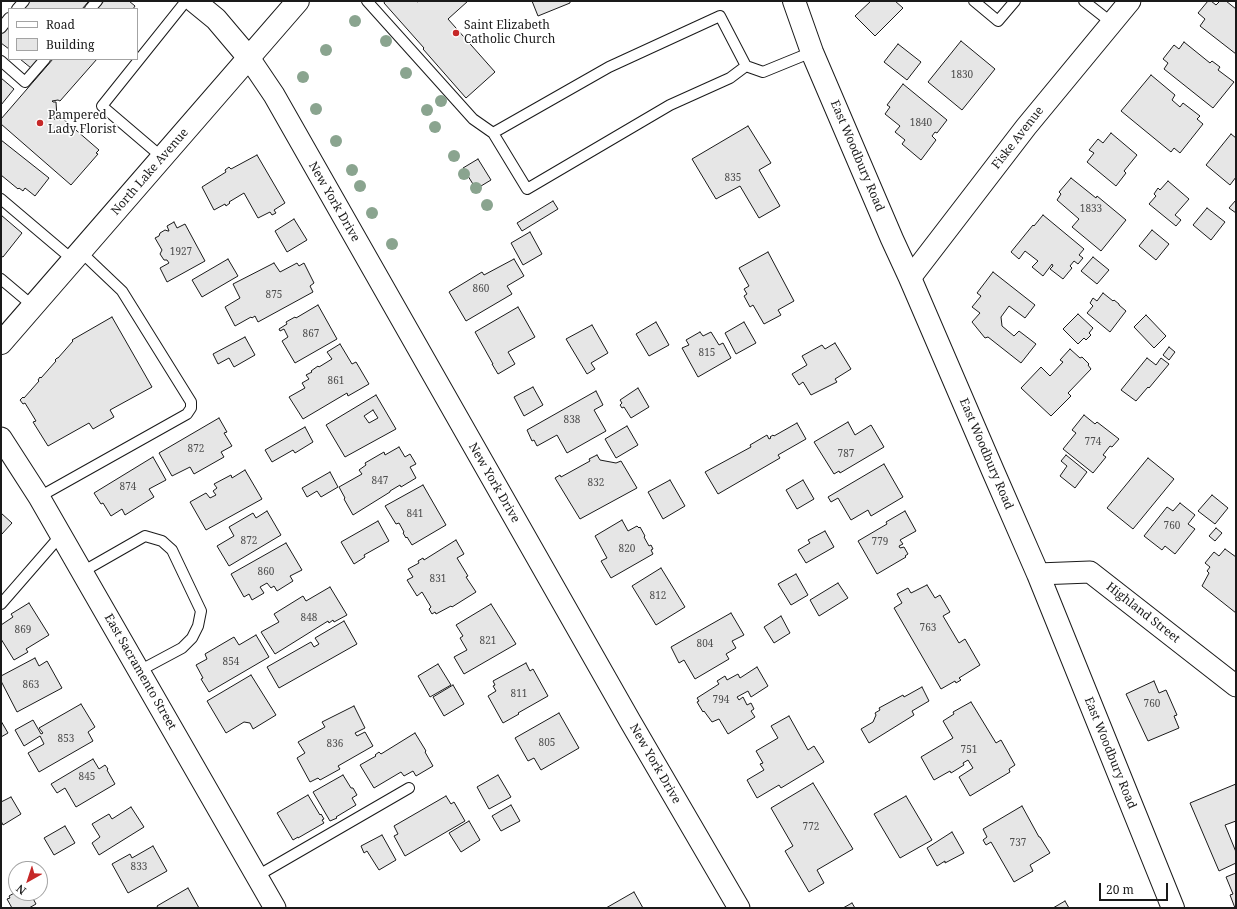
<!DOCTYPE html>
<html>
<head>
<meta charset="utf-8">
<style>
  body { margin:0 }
  #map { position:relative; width:1237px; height:909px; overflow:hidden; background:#fff; font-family:"Noto Serif",serif }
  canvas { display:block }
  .frame { position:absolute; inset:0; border:2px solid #1a1a1a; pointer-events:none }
  .legend { position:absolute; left:8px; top:8px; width:130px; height:52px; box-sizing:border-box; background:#fff; border:1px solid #a3a3a3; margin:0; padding:5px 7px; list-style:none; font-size:12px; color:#1a1a1a }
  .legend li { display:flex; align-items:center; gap:8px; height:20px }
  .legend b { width:20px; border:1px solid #a3a3a3 }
  .north { position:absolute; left:8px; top:861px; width:40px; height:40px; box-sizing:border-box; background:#fff; border:1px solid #a3a3a3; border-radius:50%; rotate:219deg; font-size:11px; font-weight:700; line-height:16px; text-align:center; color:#1a1a1a }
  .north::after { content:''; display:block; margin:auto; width:14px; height:18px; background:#c62828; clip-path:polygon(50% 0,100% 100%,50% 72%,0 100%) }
  .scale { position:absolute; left:1099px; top:883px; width:69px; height:18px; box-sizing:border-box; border:2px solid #1a1a1a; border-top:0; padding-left:5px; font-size:12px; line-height:14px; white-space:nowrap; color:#1a1a1a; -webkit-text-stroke:3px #fff; paint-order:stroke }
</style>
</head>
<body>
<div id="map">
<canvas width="1237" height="909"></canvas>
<div class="frame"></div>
<ul class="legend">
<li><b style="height:5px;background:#fff"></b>Road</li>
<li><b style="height:11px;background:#e6e6e6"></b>Building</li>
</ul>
<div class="north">N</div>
<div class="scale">20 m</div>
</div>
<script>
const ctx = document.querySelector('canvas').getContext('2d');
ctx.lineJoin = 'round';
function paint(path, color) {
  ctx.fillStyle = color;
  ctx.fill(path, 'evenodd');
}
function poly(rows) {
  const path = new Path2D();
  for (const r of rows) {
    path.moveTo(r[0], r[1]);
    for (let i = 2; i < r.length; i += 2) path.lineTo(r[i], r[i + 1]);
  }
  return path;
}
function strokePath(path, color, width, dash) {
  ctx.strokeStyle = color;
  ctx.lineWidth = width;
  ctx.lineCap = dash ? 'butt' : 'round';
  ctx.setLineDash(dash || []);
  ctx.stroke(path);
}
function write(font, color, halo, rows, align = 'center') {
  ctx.font = font + ' "Noto Serif",serif';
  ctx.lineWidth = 3;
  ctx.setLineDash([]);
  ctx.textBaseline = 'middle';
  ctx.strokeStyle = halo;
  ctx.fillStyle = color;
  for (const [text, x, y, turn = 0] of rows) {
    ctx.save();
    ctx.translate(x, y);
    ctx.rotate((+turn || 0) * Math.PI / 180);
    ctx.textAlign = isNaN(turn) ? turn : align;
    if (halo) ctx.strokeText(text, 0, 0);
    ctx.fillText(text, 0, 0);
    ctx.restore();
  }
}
const building = poly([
  [28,1,89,1,82,9,21,9,28,1],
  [104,1,129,1,135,6,133,9,97,9,104,1],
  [385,1,416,1,417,2,419,1,468,1,448,19,495,72,466,98,423,49,424,48,384,3,385,1],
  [532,1,570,1,570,3,538,16,532,1],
  [871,1,895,1,903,8,875,36,855,16,871,1],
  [1208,1,1211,1,1216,5,1220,1,1226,1,1236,9,1236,54,1200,26,1205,19,1198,13,1208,1],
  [9,23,9,49,1,43,1,33,9,23],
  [961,41,995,69,962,110,928,82,961,41],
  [1184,42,1210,63,1212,61,1220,67,1218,70,1234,82,1213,108,1164,69,1168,63,1163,59,1174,45,1179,49,1184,42],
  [898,44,921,62,907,80,884,62,898,44],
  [20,59,39,59,31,68,20,59],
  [53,59,97,59,60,101,58,100,52,101,53,102,56,102,57,117,54,117,54,119,58,119,60,120,62,118,99,150,96,153,98,154,71,185,1,124,1,119,53,59],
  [1151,75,1175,95,1172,100,1180,107,1183,103,1200,116,1197,119,1203,124,1180,153,1174,148,1171,152,1121,111,1151,75],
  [1,78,14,89,1,105,1,78],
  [903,84,947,120,937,133,935,132,932,136,936,140,921,160,902,144,905,140,895,132,900,126,885,114,890,107,887,105,903,84],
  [748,126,771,163,759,170,780,206,759,218,740,186,716,199,692,159,748,126],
  [1111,133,1137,155,1124,171,1126,173,1116,186,1087,162,1094,153,1089,150,1098,139,1103,143,1111,133],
  [1231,134,1236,138,1236,177,1230,185,1206,165,1231,134],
  [1,140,49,178,35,196,25,188,23,191,19,188,18,189,1,175,1,140],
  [257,155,285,203,274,210,276,213,272,215,270,212,258,218,244,193,229,202,230,203,226,206,225,204,214,210,202,187,226,172,225,170,229,167,231,169,257,155],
  [478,159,491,180,476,189,463,168,478,159],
  [1071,178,1096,198,1097,196,1126,220,1101,251,1072,227,1079,219,1057,200,1061,194,1059,192,1071,178],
  [1168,181,1189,199,1175,215,1181,220,1176,226,1149,204,1156,196,1154,194,1158,188,1160,190,1168,181],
  [1236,200,1236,213,1229,208,1236,200],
  [553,201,558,209,522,231,517,223,553,201],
  [1207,208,1225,222,1211,240,1193,225,1207,208],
  [1,215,22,233,3,257,1,256,1,215],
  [1043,215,1084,249,1079,255,1083,258,1078,264,1074,261,1070,266,1072,268,1063,279,1050,269,1053,266,1052,264,1043,276,1032,267,1038,261,1025,251,1019,259,1011,252,1033,225,1034,226,1043,215],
  [294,219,307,240,287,252,275,231,294,219],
  [174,222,177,228,185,224,205,261,167,282,160,268,169,263,167,260,164,260,160,254,162,250,155,238,159,236,160,233,165,230,168,231,169,231,167,226,174,222],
  [1152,230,1169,244,1156,260,1139,246,1152,230],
  [530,232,542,254,523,265,511,243,530,232],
  [768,252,794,301,778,310,781,315,764,324,753,305,750,307,744,296,747,294,744,289,749,286,739,268,768,252],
  [1093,257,1109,270,1097,284,1081,271,1093,257],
  [228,259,238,276,202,297,192,280,228,259],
  [514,259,524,276,507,286,512,294,466,321,449,292,482,272,484,275,514,259],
  [274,263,280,272,297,263,299,266,304,263,314,283,310,286,313,292,258,322,255,316,252,318,251,317,235,326,225,307,240,298,233,284,274,263],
  [993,272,1035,305,1025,318,1009,306,1001,317,1002,326,1014,336,1019,331,1036,344,1021,363,988,337,985,338,972,322,980,313,972,307,981,296,977,293,993,272],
  [1103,293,1113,301,1114,300,1119,304,1119,305,1126,311,1110,332,1087,313,1093,306,1090,303,1093,298,1097,301,1103,293],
  [318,305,337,339,295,363,282,341,288,337,284,329,280,331,279,329,287,324,286,322,295,317,296,318,318,305],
  [518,307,535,337,508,352,515,364,498,374,492,364,493,364,475,332,518,307],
  [1078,314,1093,328,1089,333,1091,335,1086,340,1084,338,1078,344,1063,329,1078,314],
  [1146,315,1166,336,1154,348,1134,327,1146,315],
  [112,317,152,387,110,410,114,417,93,429,89,423,48,446,33,422,36,421,25,403,23,404,20,400,23,397,24,398,39,381,38,380,40,377,41,378,56,361,55,360,57,358,58,358,73,341,72,340,112,317],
  [656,322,669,345,649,356,636,334,656,322],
  [744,322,756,343,736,354,725,333,744,322],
  [592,325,608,353,591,363,595,369,587,374,566,339,592,325],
  [700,332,703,336,711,332,719,345,723,343,731,358,698,377,682,348,689,345,686,340,700,332],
  [245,337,255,355,234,367,229,358,218,364,213,354,245,337],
  [835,343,851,369,835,379,837,382,811,395,803,382,799,385,792,374,807,365,802,356,822,345,825,349,835,343],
  [340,344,352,364,356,362,369,384,348,396,347,393,303,419,289,397,305,388,302,383,309,379,306,375,312,372,311,371,318,366,319,367,332,359,327,352,340,344],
  [1169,347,1175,352,1169,360,1163,355,1169,347],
  [1070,349,1080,358,1082,357,1089,364,1088,365,1091,369,1068,393,1071,396,1051,416,1021,388,1041,367,1050,376,1063,362,1060,360,1070,349],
  [1147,358,1156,365,1161,358,1169,364,1149,388,1148,387,1136,401,1121,390,1147,358],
  [533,387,543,405,524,416,514,397,533,387],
  [638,388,649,407,631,418,624,407,622,408,620,405,622,403,620,400,638,388],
  [596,391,603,405,594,410,606,431,567,453,557,435,537,446,534,440,532,441,527,430,596,391],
  [376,395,396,429,345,457,326,425,376,395],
  [373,410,378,418,369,423,364,416,373,410],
  [1084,415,1095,424,1097,422,1119,439,1112,447,1110,446,1103,455,1106,457,1093,473,1063,449,1076,433,1072,430,1084,415],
  [219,418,227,432,224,433,232,446,221,452,224,457,194,474,190,467,172,476,159,453,219,418],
  [848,422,855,435,871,425,884,447,840,473,839,471,834,474,814,442,848,422],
  [797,423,806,439,778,455,780,458,718,494,705,472,751,447,750,445,767,435,769,439,771,438,770,437,773,435,774,436,797,423],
  [627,426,638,445,616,458,605,439,627,426],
  [305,427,313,442,295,453,293,450,272,462,265,450,305,427],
  [399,447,405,457,410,454,416,464,410,467,416,478,401,487,400,485,390,491,390,492,353,515,344,499,345,498,339,487,362,474,359,470,366,465,365,463,384,452,385,455,399,447],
  [597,455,600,460,616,463,621,461,637,488,580,519,555,478,560,475,561,477,590,461,589,459,597,455],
  [1066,455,1087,472,1075,488,1060,476,1067,466,1061,461,1066,455],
  [153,457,166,480,149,489,154,497,125,515,122,509,111,516,103,503,101,504,94,493,153,457],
  [1148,458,1174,479,1133,529,1107,508,1148,458],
  [884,464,903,497,871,516,868,510,851,520,838,498,831,502,828,497,884,464],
  [245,470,262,499,206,530,190,502,206,493,210,498,216,495,213,491,217,488,214,484,231,475,232,478,245,470],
  [330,472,338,487,321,497,317,491,307,497,302,488,330,472],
  [670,480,685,506,663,519,648,492,670,480],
  [803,480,814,499,797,509,786,490,803,480],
  [423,485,446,525,412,545,407,537,406,538,403,533,404,532,399,523,396,524,385,506,423,485],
  [1212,495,1228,508,1215,524,1198,511,1212,495],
  [1180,503,1195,515,1188,524,1195,529,1175,554,1165,546,1162,550,1144,536,1167,507,1173,511,1180,503],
  [267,511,281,535,229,566,217,546,234,536,229,527,253,513,256,518,267,511],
  [905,511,916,531,900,540,903,544,899,546,900,548,904,547,908,554,905,556,906,557,877,574,858,541,887,524,886,522,905,511],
  [1,513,12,523,1,535,1,513],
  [622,520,628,531,637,526,639,528,640,527,645,536,644,537,649,546,651,545,653,549,651,550,653,554,611,578,601,561,607,558,595,536,622,520],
  [378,521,389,541,364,555,365,557,354,564,341,542,378,521],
  [1216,528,1222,533,1215,541,1209,536,1216,528],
  [825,531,834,547,806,563,798,550,810,543,808,540,825,531],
  [456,540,464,554,457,558,468,576,466,577,476,592,452,607,451,606,436,614,435,612,432,614,429,609,431,607,422,592,417,596,407,580,413,577,408,569,419,563,418,561,423,558,424,560,456,540],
  [286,543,302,570,290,576,293,581,277,591,274,586,271,588,267,583,260,587,264,593,252,600,249,594,244,597,231,574,286,543],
  [1225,549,1236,557,1236,613,1202,586,1209,573,1207,571,1210,567,1205,563,1214,552,1219,556,1225,549],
  [661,568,685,607,656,625,632,586,661,568],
  [796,574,808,595,791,605,778,584,796,574],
  [838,583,848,598,819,616,810,600,838,583],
  [927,585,935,598,940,595,950,612,943,616,959,643,965,639,980,665,959,678,961,680,956,683,955,681,941,689,894,608,902,603,897,594,908,588,911,593,927,585],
  [330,587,347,615,334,622,333,620,329,623,328,621,275,654,261,632,279,622,274,614,303,596,306,601,330,587],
  [29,603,49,635,26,649,28,652,14,660,1,639,1,625,13,617,11,614,29,603],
  [491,604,516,644,464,674,454,657,467,650,460,638,463,636,456,625,491,604],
  [731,613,744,635,732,641,736,648,726,654,729,659,695,679,684,660,679,663,671,647,731,613],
  [781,616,790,633,774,643,764,627,781,616],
  [344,621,357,644,279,688,267,667,311,642,314,647,319,644,315,638,344,621],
  [256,635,269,657,209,692,201,679,203,678,196,665,207,659,205,654,234,637,239,645,256,635],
  [35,658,39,666,47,661,62,688,17,712,1,681,1,676,35,658],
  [526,663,530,671,533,669,548,696,518,713,519,714,503,723,488,696,496,691,493,686,495,685,493,681,526,663],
  [438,664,451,685,430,697,418,676,438,664],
  [757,667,768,686,751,697,748,691,737,697,739,700,743,697,747,705,751,703,754,709,751,711,755,717,728,734,719,719,712,722,704,711,703,712,697,702,699,701,697,698,719,684,717,681,725,676,727,680,738,674,740,678,757,667],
  [251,675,276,715,253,729,250,723,244,722,226,733,207,701,251,675],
  [1154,681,1159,693,1166,690,1177,715,1174,716,1179,728,1148,741,1126,694,1154,681],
  [453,685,464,704,444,716,433,697,453,685],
  [922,687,929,701,912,711,914,715,869,743,861,729,873,722,876,715,875,713,880,710,879,708,903,695,904,697,922,687],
  [971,702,996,743,1001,740,1015,765,1009,769,1010,772,970,796,959,777,973,768,968,760,963,763,964,765,951,773,950,771,934,780,921,757,953,738,943,721,954,714,953,712,971,702],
  [81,704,95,727,88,732,93,741,39,772,28,753,44,744,40,736,24,746,15,730,33,720,41,734,43,733,39,728,81,704],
  [354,706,365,728,355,733,357,736,365,732,373,746,338,766,340,769,320,780,318,778,310,782,297,758,305,753,298,742,325,727,322,722,354,706],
  [559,713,579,748,541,770,534,758,528,761,515,738,559,713],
  [789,716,808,750,814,746,824,762,781,788,779,785,757,798,747,780,764,770,760,764,763,763,756,751,778,738,771,726,789,716],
  [1,721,8,733,1,737,1,721],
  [415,733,426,751,425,752,433,766,416,776,413,771,404,776,401,772,374,788,360,765,376,756,375,755,379,752,381,754,415,733],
  [93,759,99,769,105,765,108,769,107,770,115,784,76,807,65,788,57,793,51,784,93,759],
  [343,775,351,788,353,788,357,795,352,798,356,805,336,817,337,818,330,821,313,792,343,775],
  [498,775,511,797,489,809,477,787,498,775],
  [813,783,853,849,817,870,824,883,809,892,785,851,793,846,771,808,813,783],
  [1236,784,1236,821,1225,825,1236,852,1236,863,1219,871,1190,803,1236,784],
  [308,795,320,815,321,814,324,819,322,820,324,823,298,838,298,837,293,840,277,813,308,795],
  [446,796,451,804,454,802,465,821,405,856,394,836,398,834,394,826,446,796],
  [906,796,932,840,900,858,874,814,906,796],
  [11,797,21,814,3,825,1,821,1,802,11,797],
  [511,805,520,821,501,831,492,816,511,805],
  [1022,806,1039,837,1040,837,1050,853,1030,865,1033,871,1014,882,991,842,986,845,983,840,987,837,983,829,1022,806],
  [131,807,144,827,99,855,92,843,100,837,92,824,109,814,112,819,131,807],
  [469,821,480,840,461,852,449,833,469,821],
  [65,826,75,843,54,855,44,838,65,826],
  [952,832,964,853,945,863,945,861,937,866,927,848,952,832],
  [382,835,396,860,379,870,367,851,364,853,361,846,382,835],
  [153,846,167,871,128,893,112,864,130,854,132,858,153,846],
  [1236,873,1236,908,1235,908,1230,895,1233,894,1226,877,1236,873],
  [188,888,199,908,158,908,157,906,188,888],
  [16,892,30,893,36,904,29,908,12,908,7,899,10,898,9,896,16,892],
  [634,892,643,908,606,908,634,892],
  [1065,901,1069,908,1053,908,1065,901],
  [852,903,855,908,843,908,852,903]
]);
paint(building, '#e6e6e6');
strokePath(building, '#1a1a1a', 1);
const service = poly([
  [367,1,473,119,493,133],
  [974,1,998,21,1015,1],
  [1084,1,1112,23],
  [17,9,24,1],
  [90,9,97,1],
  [1,28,9,18],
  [1,61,25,82,45,59],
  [746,66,730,78,670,105,527,189,493,133,609,67,720,16,746,66,763,72,812,52],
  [163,158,102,106,186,1],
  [1,199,73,260],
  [1,279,33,306],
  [39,497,187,414,191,408,191,402,122,291,81,252],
  [82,572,145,536,162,541,172,550,201,611,198,626,192,638,182,648,139,671],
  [1,604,61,535],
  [257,876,409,788]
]);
const minor = poly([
  [249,58,274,95,630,721,739,908],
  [910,278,1026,127,1130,1],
  [1,438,39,497,275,908],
  [1038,574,1090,572,1236,686]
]);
const tertiary = poly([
  [194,1,216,19,249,58]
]);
const secondary = poly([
  [794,1,812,52,892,239,910,278,993,471,1038,574,1173,908],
  [1,343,298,1]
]);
strokePath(service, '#1a1a1a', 12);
strokePath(minor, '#1a1a1a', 23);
strokePath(tertiary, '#1a1a1a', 24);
strokePath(secondary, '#1a1a1a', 24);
strokePath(service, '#fff', 10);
strokePath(minor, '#fff', 21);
strokePath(tertiary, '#fff', 22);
strokePath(secondary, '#fff', 22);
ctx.fillStyle = '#8aa48f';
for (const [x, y] of [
  [355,21],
  [386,41],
  [326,50],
  [406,73],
  [303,77],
  [441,101],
  [316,109],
  [427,110],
  [435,127],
  [336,141],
  [454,156],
  [352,170],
  [464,174],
  [360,186],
  [476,188],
  [487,205],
  [372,213],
  [392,244]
]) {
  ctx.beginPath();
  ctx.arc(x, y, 6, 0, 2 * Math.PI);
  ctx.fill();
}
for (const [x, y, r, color] of [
  [456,33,4,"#c62828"],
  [40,123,4,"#c62828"]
]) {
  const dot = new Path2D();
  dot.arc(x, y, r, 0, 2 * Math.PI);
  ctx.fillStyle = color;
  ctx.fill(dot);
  strokePath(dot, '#fff', 1.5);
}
write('10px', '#4d4d4d', null, [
  ["1830",962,75],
  ["1840",921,123],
  ["835",733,178],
  ["1833",1091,209],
  ["1927",181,252],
  ["860",481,289],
  ["875",274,295],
  ["867",311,334],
  ["815",707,353],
  ["861",336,381],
  ["838",572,420],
  ["774",1093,442],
  ["872",196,449],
  ["787",846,454],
  ["847",380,481],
  ["832",596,483],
  ["874",128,487],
  ["841",415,514],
  ["760",1172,526],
  ["872",249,541],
  ["779",880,542],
  ["820",627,549],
  ["860",266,572],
  ["831",438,579],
  ["812",658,596],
  ["848",309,618],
  ["763",928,628],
  ["869",23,630],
  ["821",488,641],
  ["804",705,644],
  ["854",231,662],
  ["863",31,685],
  ["811",519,694],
  ["794",721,700],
  ["760",1152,704],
  ["853",66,739],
  ["805",547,743],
  ["836",335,744],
  ["751",969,750],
  ["845",87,777],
  ["772",811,827],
  ["737",1018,843],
  ["833",139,867]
]);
write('12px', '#1a1a1a', '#fff', [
  ["Saint Elizabeth",464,26],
  ["Catholic Church",464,40],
  ["Pampered",48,116],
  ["Lady Florist",48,130]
], 'left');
write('12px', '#1a1a1a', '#fff', [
  ["Fiske Avenue",1018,138,-52],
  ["East Woodbury Road",857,156,67],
  ["North Lake Avenue",150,172,-49],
  ["New York Drive",334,202,60],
  ["East Woodbury Road",986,454,67],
  ["New York Drive",494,483,60],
  ["Highland Street",1143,613,38],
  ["East Sacramento Street",140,672,60],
  ["East Woodbury Road",1110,753,68],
  ["New York Drive",655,764,60]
]);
</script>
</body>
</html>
